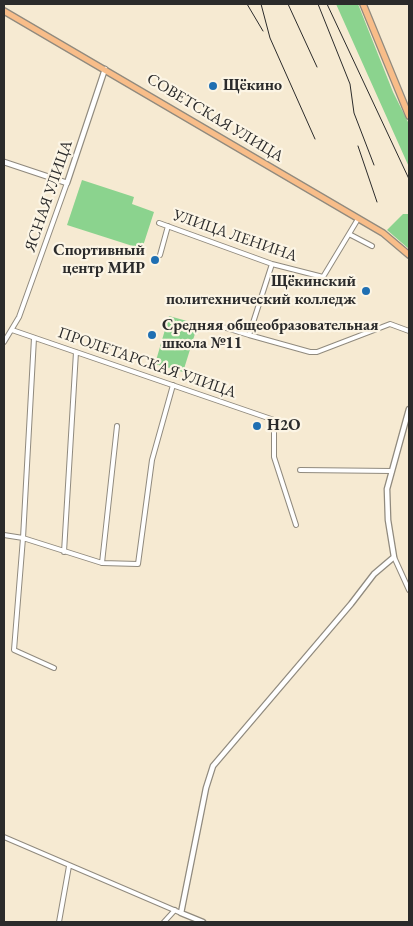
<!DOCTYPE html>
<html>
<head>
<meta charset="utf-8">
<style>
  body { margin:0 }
  #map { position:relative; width:413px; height:926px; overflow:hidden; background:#f6ead2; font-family:"EB Garamond",serif }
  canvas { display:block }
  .frame { position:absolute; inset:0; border:5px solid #2b2b2b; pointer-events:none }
</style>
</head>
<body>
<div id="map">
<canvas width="413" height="926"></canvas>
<div class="frame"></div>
</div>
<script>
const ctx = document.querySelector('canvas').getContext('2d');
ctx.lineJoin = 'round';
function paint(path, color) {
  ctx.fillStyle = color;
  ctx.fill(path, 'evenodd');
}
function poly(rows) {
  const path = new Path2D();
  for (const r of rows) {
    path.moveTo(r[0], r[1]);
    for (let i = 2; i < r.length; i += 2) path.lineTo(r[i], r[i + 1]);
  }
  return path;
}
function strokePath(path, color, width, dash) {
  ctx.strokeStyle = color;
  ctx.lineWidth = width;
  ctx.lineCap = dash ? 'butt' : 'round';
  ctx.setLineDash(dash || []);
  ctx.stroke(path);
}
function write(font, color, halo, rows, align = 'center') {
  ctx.font = font + ' "EB Garamond",serif';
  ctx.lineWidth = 4.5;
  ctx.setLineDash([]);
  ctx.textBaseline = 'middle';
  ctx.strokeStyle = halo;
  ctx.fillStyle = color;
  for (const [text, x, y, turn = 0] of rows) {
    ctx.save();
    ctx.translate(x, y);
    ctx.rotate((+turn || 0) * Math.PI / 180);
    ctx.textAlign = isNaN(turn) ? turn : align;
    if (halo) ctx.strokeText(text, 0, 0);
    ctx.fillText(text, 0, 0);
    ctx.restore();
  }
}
paint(poly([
  [336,4,358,4,393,92,409,124,409,167],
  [82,180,134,197,132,204,154,212,142,249,67,225],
  [403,214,409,214,409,249,387,230],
  [169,316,198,324,183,372,155,364]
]), '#8bd38e');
const minor = poly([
  [159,223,272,264,323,277,358,219],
  [349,234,372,246],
  [160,255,168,226],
  [272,264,249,335,310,352,317,352,390,324,409,331],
  [213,324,249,335],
  [12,330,274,420,274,457,296,525],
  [34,338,23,538,14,650,54,668],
  [4,342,19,317,67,183],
  [300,470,392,471],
  [4,535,23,538,102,563,138,564,152,460,173,385],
  [64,552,76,352],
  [394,557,409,590],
  [102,563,117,426],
  [4,837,181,913],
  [59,922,69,866],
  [164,922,175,910]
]);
const tertiary = poly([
  [4,162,67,183,105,69],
  [203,922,181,913,206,788,213,766,351,604,374,574,394,557,388,520,387,489,409,409]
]);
const primary = poly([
  [363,4,409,116],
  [4,11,383,233,409,255]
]);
strokePath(minor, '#908a7e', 6);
strokePath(tertiary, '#908a7e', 7);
strokePath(primary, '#908a7e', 8);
strokePath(minor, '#fff', 4);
strokePath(tertiary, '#fff', 4.5);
strokePath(primary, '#f8bd89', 5.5);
strokePath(poly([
  [247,4,263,31],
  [261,4,270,38,315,139],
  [288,4,317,67],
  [318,4,350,84,354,113,374,165],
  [327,4,409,179],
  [358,146,377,202]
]), '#2b2b2b', 1);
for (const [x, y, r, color] of [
  [213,86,5,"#1f6fb2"],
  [155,260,5,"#1f6fb2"],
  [366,291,5,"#1f6fb2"],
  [152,335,5,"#1f6fb2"],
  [257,426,5,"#1f6fb2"]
]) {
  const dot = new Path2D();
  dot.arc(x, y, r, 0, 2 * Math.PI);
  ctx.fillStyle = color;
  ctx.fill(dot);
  strokePath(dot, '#fcf5e5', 2);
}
write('bold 16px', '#2b2b2b', '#fcf5e5', [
  ["Щёкино",223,86],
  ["Спортивный",145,251,"right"],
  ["центр МИР",145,269,"right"],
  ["Щёкинский",356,282,"right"],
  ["политехнический колледж",356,300,"right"],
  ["Средняя общеобразовательная",162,326],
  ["школа №11",162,344],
  ["Н2О",267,426]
], 'left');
write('16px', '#2b2b2b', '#fcf5e5', [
  ["СОВЕТСКАЯ УЛИЦА",215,118,31],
  ["ЯСНАЯ УЛИЦА",49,196,-71],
  ["УЛИЦА ЛЕНИНА",235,236,19],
  ["ПРОЛЕТАРСКАЯ УЛИЦА",147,363,19]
]);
</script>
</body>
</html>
